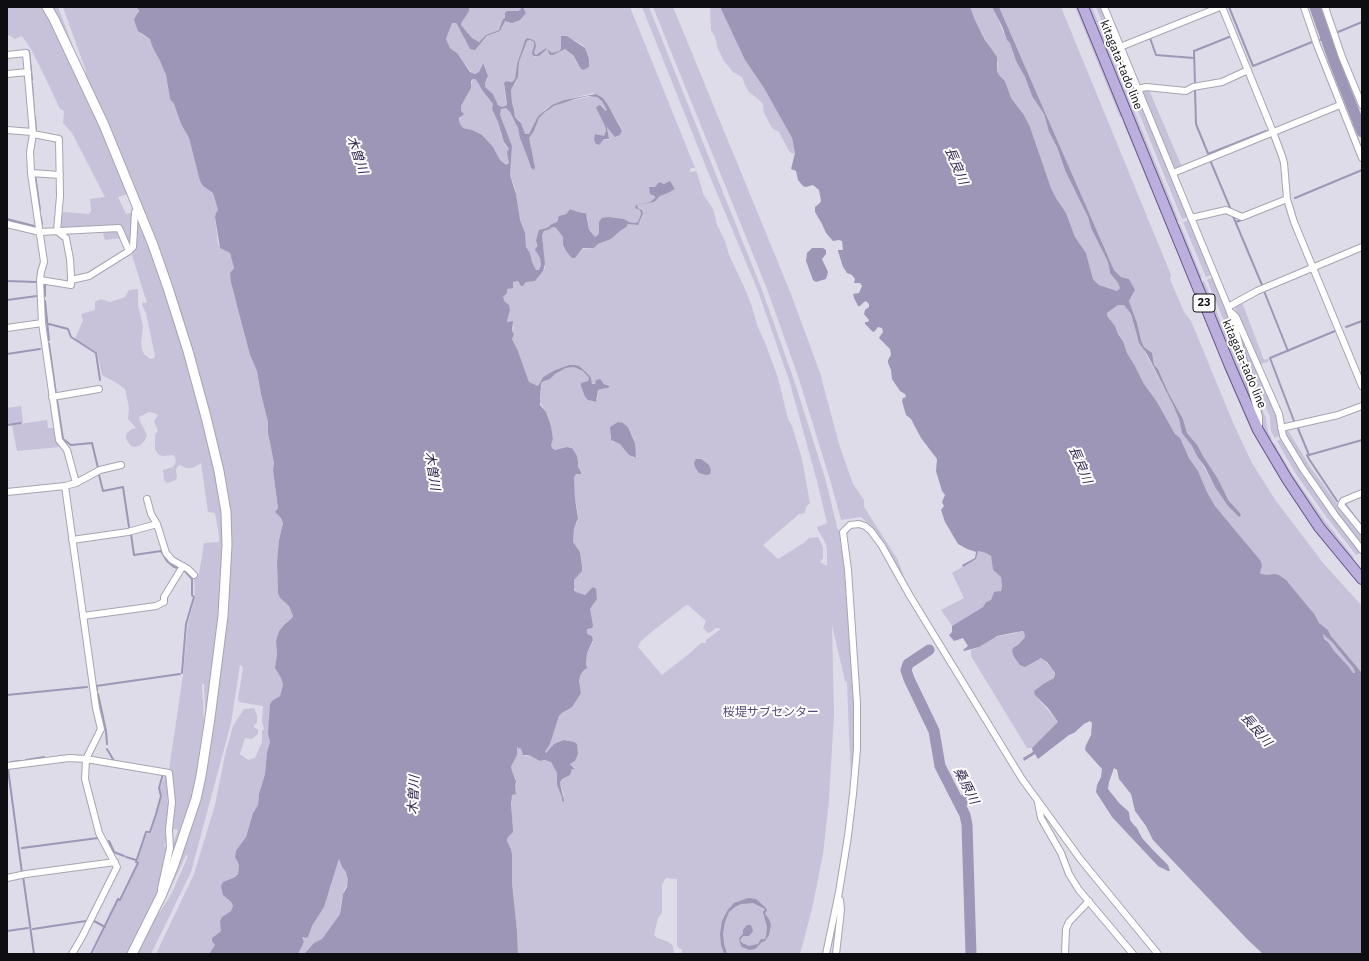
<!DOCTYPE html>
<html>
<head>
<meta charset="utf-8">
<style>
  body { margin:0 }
  #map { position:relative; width:1369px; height:961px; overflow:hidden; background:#dfdce9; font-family:"IBM Plex Sans",sans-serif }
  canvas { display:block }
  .frame { position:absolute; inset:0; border:8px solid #0e0d11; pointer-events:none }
</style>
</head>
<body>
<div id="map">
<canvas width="1369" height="961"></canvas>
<div class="frame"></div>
</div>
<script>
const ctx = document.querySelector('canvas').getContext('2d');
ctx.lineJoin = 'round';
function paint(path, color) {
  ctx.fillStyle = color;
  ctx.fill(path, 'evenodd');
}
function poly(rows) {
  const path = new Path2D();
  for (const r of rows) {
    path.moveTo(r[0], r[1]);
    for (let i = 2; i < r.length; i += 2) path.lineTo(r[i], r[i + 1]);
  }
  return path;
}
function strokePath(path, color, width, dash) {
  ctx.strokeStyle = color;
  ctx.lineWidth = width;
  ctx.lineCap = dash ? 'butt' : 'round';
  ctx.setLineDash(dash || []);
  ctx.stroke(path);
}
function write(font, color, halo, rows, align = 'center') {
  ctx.font = font + ' "IBM Plex Sans","Noto Sans JP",sans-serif';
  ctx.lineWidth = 4;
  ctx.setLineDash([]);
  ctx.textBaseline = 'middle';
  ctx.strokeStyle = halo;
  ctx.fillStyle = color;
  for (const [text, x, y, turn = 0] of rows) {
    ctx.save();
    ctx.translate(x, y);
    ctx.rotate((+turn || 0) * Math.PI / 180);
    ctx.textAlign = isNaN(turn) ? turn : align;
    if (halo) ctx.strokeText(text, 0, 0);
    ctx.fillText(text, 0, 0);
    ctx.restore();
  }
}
paint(poly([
  [7,7,43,7,76,70,129,194,118,197,126,214,134,212,132,246,129,247,119,225,59,229,60,214,62,214,63,212,89,214,91,211,90,199,105,197,72,133,63,123,64,111,60,109,46,79,31,49,22,36,15,39,7,34],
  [50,7,58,7,81,68],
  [63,7,138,8,138,13,134,19,141,34,150,39,152,46,160,61,166,75,170,99,174,104,181,124,189,138,200,181,203,186,213,193,218,210,215,217,218,244,220,248,230,253,234,268,232,270,233,289,240,313,250,355,257,371,261,394,268,422,268,433,274,463,273,470,278,508,275,512,281,518,283,523,279,540,277,562,278,593,280,598,289,606,293,616,292,618,284,625,279,631,276,641,277,654,275,668,281,678,283,685,280,696,273,700,269,719,270,722,268,734,270,742,267,752,265,774,259,794,258,805,253,813,246,837,236,860,239,865,238,874,235,877,227,880,227,899,231,902,233,906,231,911,222,917,221,931,214,936,215,945,209,954,156,954,194,874,215,805,225,755,233,726,244,709,254,708,257,715,257,723,254,725,254,727,258,730,258,734,252,739,245,738,240,754,248,760,255,758,262,742,262,731,264,729,262,722,263,706,239,702,238,699,243,668,241,665,240,665,231,723,191,872,151,954,135,954,151,921,157,916,171,895,188,856,186,855,168,894,157,912,198,798,230,547,197,373,85,78,86,71],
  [469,7,520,7,521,9,505,17,499,30,486,35,479,42,472,38,461,25,469,8],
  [523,7,630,7,695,168,691,168,690,170,690,172,696,171,697,173,702,189,703,194,713,209,717,225,725,241,729,255,745,289,752,307,757,325,766,345,778,378,788,419,792,426,802,459,810,503,806,507,805,513,799,514,763,545,778,559,805,542,809,538,818,537,823,547,823,558,820,562,827,566,827,551,826,544,818,530,817,527,827,523,817,481,789,380,758,291,706,167,642,7,649,7,762,290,794,380,826,481,837,527,839,531,845,569,855,703,854,749,851,774,849,737,847,682,845,681,832,625,834,714,829,800,823,854,812,909,800,954,682,954,682,949,680,949,677,946,677,879,666,878,662,884,662,913,658,918,654,935,657,938,669,942,673,946,674,954,518,954,517,931,512,883,512,854,511,849,507,841,513,823,511,816,512,811,511,799,512,795,516,793,515,785,516,779,512,771,511,767,517,755,517,747,520,747,522,753,525,756,529,755,540,761,549,760,551,762,557,773,557,785,565,798,560,783,562,779,568,776,572,769,575,768,570,764,575,761,578,754,577,746,574,742,570,742,567,740,554,744,546,753,545,752,550,744,559,716,569,708,581,693,579,681,580,676,583,671,586,669,587,653,593,642,592,636,587,634,586,630,590,609,594,604,593,587,585,595,576,592,573,585,574,580,582,566,580,552,573,542,574,529,577,523,578,513,575,499,574,477,578,462,571,447,567,447,555,450,552,448,551,445,553,439,551,426,547,415,540,402,541,396,541,384,542,382,550,379,555,374,566,368,572,367,577,367,583,371,589,378,588,381,581,383,581,386,585,397,588,400,594,402,597,400,598,390,601,389,605,389,610,385,604,384,602,382,592,384,591,378,584,370,575,365,569,365,555,370,543,377,538,386,529,382,518,351,512,339,514,334,512,331,514,327,510,322,507,321,510,310,509,305,505,302,503,297,507,292,507,289,513,282,518,281,521,286,524,285,526,282,535,280,545,268,542,235,544,231,548,230,553,227,556,228,563,237,563,245,566,251,575,258,583,249,594,248,598,244,611,239,628,224,638,225,643,215,641,209,638,208,637,205,653,202,660,196,668,193,675,189,671,183,668,183,662,184,659,182,655,187,649,187,650,190,655,196,655,198,650,202,636,205,637,209,640,210,641,214,638,222,634,223,629,222,624,219,609,217,599,222,599,234,595,237,589,230,587,216,585,212,578,212,571,209,569,210,566,214,561,215,558,218,557,222,539,234,536,238,536,252,540,258,541,265,540,270,538,271,536,270,532,262,530,253,526,247,525,235,519,216,515,188,510,175,512,146,500,117,500,113,501,109,505,108,509,110,516,123,531,168,535,167,528,138,535,129,538,120,541,115,549,109,564,102,593,96,600,98,602,101,607,108,607,111,602,107,597,110,605,126,606,131,604,136,601,137,597,134,595,135,594,140,597,145,599,144,604,139,609,140,609,138,607,127,616,137,621,134,622,131,619,124,606,102,603,98,593,93,564,100,548,107,538,116,529,134,525,134,520,121,515,117,514,110,512,103,511,90,517,80,519,62,527,41,530,40,534,42,534,45,533,52,535,57,541,54,545,50,548,50,551,55,553,55,565,49,572,54,577,63,584,70,589,67,589,59,584,46,567,36,566,35,559,51,552,53,546,48,536,55,534,53,535,49,535,41,531,39,527,38,525,40,517,64,515,79,512,82,506,81,504,87,507,106,502,107,498,105,493,94,485,87,485,83,488,78,485,66,482,65,481,71,477,74,472,73,455,51,450,48,446,39,452,23,456,23,457,24,466,41,478,46,488,36,500,31,505,21,520,20,525,11],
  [623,423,628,427,634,439,635,448,635,453,637,457,633,458,620,444,617,442,613,442,610,438,610,434],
  [688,605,706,621,703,628,707,632,709,633,716,628,721,629,706,640,706,643,701,643,690,653,662,675,638,647,640,642,654,630,685,606],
  [653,7,673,7,791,294,820,373,839,444,853,484,864,500,864,507,898,560,906,583,883,544,869,524,861,517,841,520,831,483,799,379,767,289],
  [710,7,720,7,745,60,764,88,792,138,795,153,792,154,789,151,779,132,772,128,764,113,763,104,758,99,749,92,745,85,742,77,733,72,724,61,718,49,715,37,711,30],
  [970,7,992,7,997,17,1006,38,1010,43,1016,61,1025,77,1032,96,1044,114,1049,132,1057,147,1065,170,1069,175,1088,217,1091,228,1108,262,1110,273,1118,283,1120,288,1117,291,1099,285,1093,279,1086,253,1075,237,1066,213,1056,198,1051,188,1030,127,1024,115,1011,98,1005,81,999,75,997,71,998,63,975,20],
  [999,7,1061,7,1171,275,1170,279,1184,312,1191,321,1234,425,1252,463,1276,501,1324,564,1362,606,1362,673,1331,636,1328,630,1319,623,1315,615,1286,581,1279,575,1267,575,1262,574,1260,572,1260,560,1215,506,1207,492,1198,471,1189,458,1180,438,1175,434,1157,402,1144,384,1135,366,1127,353,1123,341,1107,316,1107,313,1118,305,1124,305,1131,314,1137,337,1173,405,1179,419,1182,433,1192,446,1215,487,1228,506,1237,515,1218,479,1203,456,1198,446,1187,433,1183,419,1169,394,1158,369,1154,365,1152,354,1144,347,1141,340,1137,323,1129,301,1134,293,1134,289,1129,279,1121,277,1114,270],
  [1075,7,1079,7,1124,115,1120,117],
  [1087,7,1092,7,1179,221,1175,222],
  [1096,7,1101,7,1188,217,1182,219],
  [473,79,475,79,477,81,482,90,493,104,492,109,498,122,505,145,509,149,509,163,506,165,500,160,493,147,472,130,463,128,460,124,461,106,469,92],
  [1149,90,1182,167,1175,170,1173,168,1143,94,1143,91],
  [1126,120,1193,282,1190,283,1123,122],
  [137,212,181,333,215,463,223,511,224,574,206,731,204,684,202,684,205,740,193,798,163,883,171,849,178,830,170,828,175,794,172,793,171,770,169,770,183,675,188,623,195,598,194,578,199,574,204,543,219,542,219,535,215,513,208,512,201,463,193,468,186,468,180,465,178,466,176,470,177,477,176,480,167,483,164,480,163,470,173,467,176,462,175,457,173,455,162,456,158,454,155,449,155,435,158,431,154,421,158,415,154,413,149,412,139,417,140,421,147,435,145,440,141,445,135,447,131,446,126,439,126,435,130,430,136,428,128,419,129,407,125,389,115,382,102,375,97,352,75,339,83,320,81,314,95,310,95,302,101,299,110,302,125,297,129,290,138,289,138,305,143,326,141,342,142,349,144,354,150,359,154,358,155,356,150,332,146,313,142,305,143,302,147,303,131,252],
  [1189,220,1212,274,1206,277,1183,222],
  [1180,224,1202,278,1198,279,1176,226],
  [118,229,122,238,105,240,103,234,105,231],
  [1213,277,1230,319,1242,364,1207,280],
  [1204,281,1246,382,1256,417,1200,283],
  [1242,302,1264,360,1269,359,1269,361,1259,365,1235,308,1235,305],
  [1236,321,1276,416,1278,429,1280,435,1275,438,1271,431,1270,417,1248,367],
  [1251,383,1266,418,1268,432,1272,439,1268,441,1265,435,1262,420],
  [21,406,23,422,7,424,7,408],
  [47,420,48,428,54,428,56,441,60,447,17,451,12,425],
  [1287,429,1311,468,1342,511,1362,535,1362,547,1336,514,1286,438,1285,431],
  [1282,438,1361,552,1356,555,1325,515,1296,474,1277,441],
  [1274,443,1292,474,1322,517,1354,558,1350,560,1319,521,1270,445],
  [977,551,986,553,991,556,993,570,1001,577,1002,588,1000,592,994,592,991,600,986,602,983,607,952,626,941,610,964,598,952,573,976,559],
  [1019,631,1024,632,1025,637,1019,644,1013,648,1014,657,1043,659,1053,670,1055,676,1054,678,1043,684,1034,691,1035,695,1058,722,1032,748,1027,748,971,656,971,650,979,647,994,637,1016,633],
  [1322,634,1328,637,1332,642,1354,669,1355,673,1353,674,1349,667,1333,651,1328,642,1324,639],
  [165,775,167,778,168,796,167,802,170,802,168,837,164,846,169,848,158,891,129,954,93,954,118,900,121,901,139,863,137,862,146,834,151,833,162,796,160,789],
  [339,859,342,867,346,872,348,880,348,884,344,890,341,903,340,914,322,939,309,948,304,954,298,954,304,942,302,937,305,938,319,915,330,889]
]), '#c7c1d9');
paint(poly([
  [137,7,469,7,469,11,462,22,461,25,472,38,479,42,486,35,499,30,503,19,505,18,505,13,507,11,518,11,521,9,520,7,523,7,526,13,520,20,512,23,505,21,500,31,487,36,475,50,470,49,457,24,456,23,452,23,446,39,450,48,457,53,470,72,472,73,475,74,479,72,483,64,484,65,488,76,485,83,485,87,493,94,498,105,502,107,506,106,507,104,504,83,506,81,512,82,515,79,517,64,525,40,527,38,531,39,535,41,536,46,534,53,536,55,546,48,552,53,559,51,561,48,561,36,567,36,585,48,589,59,589,67,584,70,581,69,573,55,565,49,553,55,550,55,547,49,539,56,534,56,532,54,534,45,534,42,530,40,527,41,519,62,518,77,511,90,512,103,514,110,515,117,521,123,525,134,529,134,538,116,552,105,564,100,596,94,603,98,608,105,622,131,620,135,615,137,607,127,609,139,604,139,599,145,596,144,594,140,595,134,604,136,606,131,605,126,597,110,596,107,600,105,606,111,607,110,602,101,597,97,588,96,575,99,554,106,545,112,539,118,534,131,529,138,535,167,534,170,531,168,527,156,520,138,518,128,510,112,506,108,501,109,500,115,512,146,510,175,516,194,520,220,525,233,526,247,530,253,532,262,536,270,539,270,541,265,540,258,535,250,537,246,536,240,539,230,547,228,552,224,557,222,559,216,566,214,570,209,578,212,586,213,589,230,595,237,599,234,599,222,602,218,609,217,624,219,629,222,634,223,638,222,641,214,640,210,635,208,636,205,650,202,655,198,655,196,650,194,649,187,655,187,659,182,664,184,670,181,675,189,668,193,660,196,654,202,637,205,638,208,642,210,643,214,638,225,628,224,626,227,620,231,611,239,598,244,594,248,583,248,575,258,572,258,566,251,563,245,563,237,556,228,553,227,548,230,544,231,542,235,545,264,543,271,535,281,526,282,523,286,521,286,518,281,513,282,513,288,507,289,507,293,503,297,505,302,509,305,510,310,507,321,508,322,513,321,512,331,514,334,512,339,518,351,529,382,538,386,543,377,555,370,569,365,575,365,579,366,586,372,591,378,592,384,595,384,596,380,600,379,604,384,610,386,608,388,601,389,598,390,596,402,588,400,585,397,581,386,581,383,588,381,589,378,583,371,574,367,566,368,555,374,550,379,542,382,541,384,540,402,540,405,546,412,551,426,553,439,551,445,552,448,555,450,567,447,572,448,577,456,578,462,578,467,581,472,581,474,576,474,574,477,575,499,578,518,574,529,573,542,580,552,582,566,582,571,574,580,574,590,576,592,585,595,593,587,596,589,597,599,590,609,593,626,592,628,587,629,587,634,592,636,593,640,587,653,586,664,587,668,583,671,580,676,579,681,581,693,572,707,562,713,559,716,550,744,545,752,546,753,554,744,564,740,574,742,577,744,578,754,575,761,570,764,575,769,572,769,570,775,562,779,560,783,564,801,563,802,562,801,562,797,557,785,557,773,551,762,545,760,540,761,529,755,523,755,521,749,517,747,517,755,511,767,512,771,516,781,515,785,516,794,512,795,511,803,513,830,513,832,508,837,507,841,511,849,512,854,512,883,517,931,518,954,304,954,314,943,322,939,340,914,343,894,347,887,348,880,346,872,342,867,339,859,324,907,312,926,308,937,306,938,302,937,304,942,298,954,209,954,215,945,212,941,212,938,221,931,220,921,222,917,231,911,233,906,231,902,223,895,221,886,223,882,235,877,238,874,239,865,235,857,236,851,246,837,253,813,258,805,259,794,265,774,267,752,270,742,268,734,270,704,273,700,280,696,283,685,281,678,275,668,277,654,276,641,279,631,284,625,292,618,293,616,289,606,280,598,278,593,277,562,279,540,283,523,281,518,275,512,278,508,273,470,274,463,268,433,268,422,261,394,257,371,250,355,231,282,230,273,234,268,230,253,220,248,215,217,216,213,218,210,213,193,203,186,200,181,189,138,181,124,174,104,170,99,166,75,160,61,152,46,150,39,138,31,135,23,134,19,139,11],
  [473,79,475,79,477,81,482,90,493,104,492,109,498,122,504,142,509,149,507,152,509,163,506,165,500,160,493,147,482,135,472,130,463,128,460,124,459,118,464,114,461,111,461,106,471,88,471,81],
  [720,7,970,7,975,20,985,40,997,57,997,71,999,75,1005,81,1011,98,1024,115,1030,127,1051,188,1056,198,1066,213,1075,237,1086,253,1093,279,1099,285,1117,291,1120,288,1118,283,1110,273,1108,262,1091,228,1088,217,1065,170,1057,147,1049,132,1044,114,1032,96,1025,77,1016,61,1010,43,1007,40,1002,26,992,7,999,7,1114,270,1121,277,1129,279,1135,290,1129,301,1137,323,1141,340,1144,347,1152,353,1154,365,1158,369,1169,394,1183,419,1187,433,1198,446,1203,456,1218,479,1229,501,1239,512,1241,515,1239,517,1228,506,1215,487,1205,467,1197,456,1192,446,1182,433,1179,419,1173,405,1147,354,1139,343,1131,314,1124,305,1118,305,1107,313,1107,316,1115,326,1118,334,1123,341,1127,353,1135,366,1144,384,1157,402,1175,434,1180,438,1189,458,1198,471,1207,492,1215,506,1260,560,1262,565,1260,573,1262,574,1267,575,1275,574,1279,575,1286,580,1315,615,1319,623,1328,630,1331,636,1362,673,1362,954,1263,954,1248,940,1153,840,1146,826,1135,811,1131,794,1119,779,1117,770,1114,768,1109,782,1108,789,1120,804,1126,809,1129,812,1130,820,1133,824,1137,828,1142,838,1153,850,1168,865,1170,871,1168,871,1158,866,1112,817,1096,792,1097,785,1101,777,1102,769,1085,750,1086,745,1091,735,1092,723,1090,721,1084,724,1074,733,1069,735,1038,759,1035,754,1024,761,1023,758,1033,752,1032,748,1058,722,1048,708,1035,695,1034,691,1043,684,1054,678,1055,673,1047,662,1041,658,1025,667,1020,665,1014,657,1012,651,1013,648,1019,644,1025,637,1024,632,1022,631,997,636,979,647,964,651,963,650,968,646,963,638,954,641,949,635,952,632,952,626,983,607,986,602,991,600,994,592,1001,591,1002,587,1001,577,993,570,991,556,986,553,978,551,976,559,963,567,962,565,975,558,976,552,967,549,958,544,945,522,941,510,944,506,942,502,945,495,942,491,936,471,937,459,921,438,911,419,906,415,902,401,903,398,906,397,905,394,900,391,892,379,891,370,888,363,888,360,891,355,890,349,879,338,880,336,883,332,882,328,878,327,875,331,873,332,865,324,865,322,868,322,869,320,864,314,865,310,869,307,869,304,866,301,864,302,860,306,858,306,854,298,853,294,859,293,862,286,860,283,854,283,855,279,852,275,847,273,843,267,838,251,838,250,843,250,842,241,839,240,833,241,826,233,822,224,815,212,815,207,820,203,821,201,819,190,813,185,806,187,803,186,798,180,796,171,791,169,795,153,792,138,764,88,745,60],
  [1323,634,1332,642,1354,669,1355,673,1353,673,1349,667,1334,651,1328,642,1324,639],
  [812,248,823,248,826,250,826,254,822,259,828,272,827,276,826,279,816,282,813,280,806,261,807,253],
  [618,422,623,423,628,427,635,443,636,458,629,455,620,444,611,440,610,427],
  [696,459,701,459,709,465,711,470,710,474,706,475,699,473,695,467,694,463],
  [748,898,756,899,765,907,767,910,765,914,769,919,771,925,769,935,765,941,762,942,755,949,750,950,742,947,740,943,739,938,743,934,743,930,747,925,751,925,753,931,749,936,743,936,740,940,742,943,749,946,758,944,761,939,765,939,766,936,767,927,763,912,765,909,753,903,741,904,735,907,729,912,725,922,723,933,724,944,727,954,724,954,721,945,720,934,722,921,727,911,734,903]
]), '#9e96b6');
strokePath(poly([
  [1229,7,1253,66,1312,42],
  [1338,32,1362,22],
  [1326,37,1332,34],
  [1150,38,1156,55,1194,58],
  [1317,41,1326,38],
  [27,51,29,51,32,80],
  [32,83,34,113],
  [1195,84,1194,51,1229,37],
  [1195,90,1196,124,1209,156],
  [35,117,36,132],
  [15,128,29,129],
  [1208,154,1266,131],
  [1210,160,1231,210],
  [35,175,40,210],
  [1295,198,1362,170],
  [40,214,42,224],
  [1233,216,1262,285],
  [7,219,34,226],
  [1236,222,1244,219],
  [7,281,36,282],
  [45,283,45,296],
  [1264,291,1288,351],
  [7,300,37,296],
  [45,301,49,340],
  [49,324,68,329,71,337,96,353,100,380],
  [1346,327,1362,321],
  [49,344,56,394],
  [7,354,40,349],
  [57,400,63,439,71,445,92,443,98,468],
  [1294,421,1270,358,1335,331],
  [7,425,21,423],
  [1297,426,1309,455,1307,455,1309,459,1337,501],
  [1309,455,1362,440],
  [99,475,103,491,123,487,129,527],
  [1345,504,1362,526],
  [131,534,134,555,161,551,167,561,174,567,178,568],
  [182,673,186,624,194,597,192,595,192,579,184,570],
  [96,686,180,674],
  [97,688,97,691],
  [98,694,106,731,107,744],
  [7,695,87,687],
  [107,749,114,761],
  [26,760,44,757],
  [11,762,20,761],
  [8,769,22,873],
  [109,841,114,852,124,856],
  [22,848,98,838],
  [126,857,136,860],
  [23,876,34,954],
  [94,921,105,927],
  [33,929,86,921],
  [7,931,28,928],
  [91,954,118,899,120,900,138,863,136,862,146,832,150,832,156,814,161,796,159,788,163,774]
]), '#9e96b6', 2);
strokePath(poly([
  [1315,7,1334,61,1362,132],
  [929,650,908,664,906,670,909,679,934,731,940,766,965,815,967,825,971,954],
  [960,803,971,796]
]), '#9e96b6', 11);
const street = poly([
  [1104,7,1228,307,1233,321,1259,417,1259,426],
  [1222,7,1273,132,1282,156,1284,163,1287,199,1294,222,1362,386],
  [1304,7,1317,45,1362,158],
  [1325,7,1342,57,1362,105],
  [1120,47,1220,7],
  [7,55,26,53,33,134,30,152,31,173,44,262,41,272,40,280,42,323,59,440,67,450,76,483],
  [7,74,28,72],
  [1138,89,1146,87,1186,91,1193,87,1222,82,1248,70],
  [7,130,32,132],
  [33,134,59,139,60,196,57,231,66,238,70,259,71,276,71,285,40,280],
  [31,173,60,175],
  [1173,173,1340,105],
  [1191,218,1226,210,1242,217,1287,199],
  [7,224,40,232,119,228,129,251,133,247,135,212,138,208],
  [71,280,89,276,129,251],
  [1228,307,1257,291,1362,247],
  [1232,313,1236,317,1279,414,1283,436,1303,469,1335,515,1362,550],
  [7,328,42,323],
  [52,397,99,389],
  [1281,428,1338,415,1362,406],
  [65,486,96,708,101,729,86,759,85,779,99,833,117,867,82,937,72,954],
  [7,492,65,486,76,483,100,470,121,465],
  [1362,493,1343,501,1341,505,1362,531],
  [147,499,151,514,157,524,166,553,172,560,188,569,194,575],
  [72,540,128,532,157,524],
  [83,616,156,606,164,602,164,597,183,566],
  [7,766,69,758,86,759,169,773,172,802,169,829,170,848,161,889],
  [1038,803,1041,818,1061,853,1069,874,1079,890,1133,954],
  [7,878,26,874,115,862],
  [826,954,839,892,848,836,853,794,857,749,857,703,848,570,843,532,850,525,859,524,865,526,871,531,882,546,910,596,1022,779,1081,860,1158,954],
  [836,954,841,910,840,900],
  [1065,954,1066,929,1069,922,1089,901]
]);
const secondary = poly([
  [47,7,54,19,104,125,153,245,168,288,188,351,206,417,219,471,226,512,227,545,223,616,210,718,201,776,196,799,173,867,161,896,132,954]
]);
const primary = poly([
  [1083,7,1230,366,1258,430,1287,479,1319,527,1362,579]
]);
strokePath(street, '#a7a4b1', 8);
strokePath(secondary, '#a7a4b1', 11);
strokePath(primary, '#625387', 12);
strokePath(street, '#fff', 6);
strokePath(secondary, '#fff', 9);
strokePath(primary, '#bcafdd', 10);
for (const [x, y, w] of [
  [1204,303,22]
]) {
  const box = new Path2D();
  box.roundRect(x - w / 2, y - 9, w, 18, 3);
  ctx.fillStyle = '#fff';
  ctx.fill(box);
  strokePath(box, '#0e0d11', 1);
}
write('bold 11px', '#0e0d11', null, [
  ["23",1204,303]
]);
write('12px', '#0e0d11', '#fff', [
  ["kitagata-tado line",1121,65,68],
  ["kitagata-tado line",1244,364,67]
]);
write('12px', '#564877', '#fff', [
  ["桜堤サブセンター",771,713]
]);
write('italic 13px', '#32244f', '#fff', [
  ["木曽川",357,155,71],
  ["長良川",956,166,67],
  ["長良川",1080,465,67],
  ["木曽川",432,471,81],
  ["長良川",1256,730,49],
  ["桑原川",966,786,63],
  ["木曽川",414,795,-87]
]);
</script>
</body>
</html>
